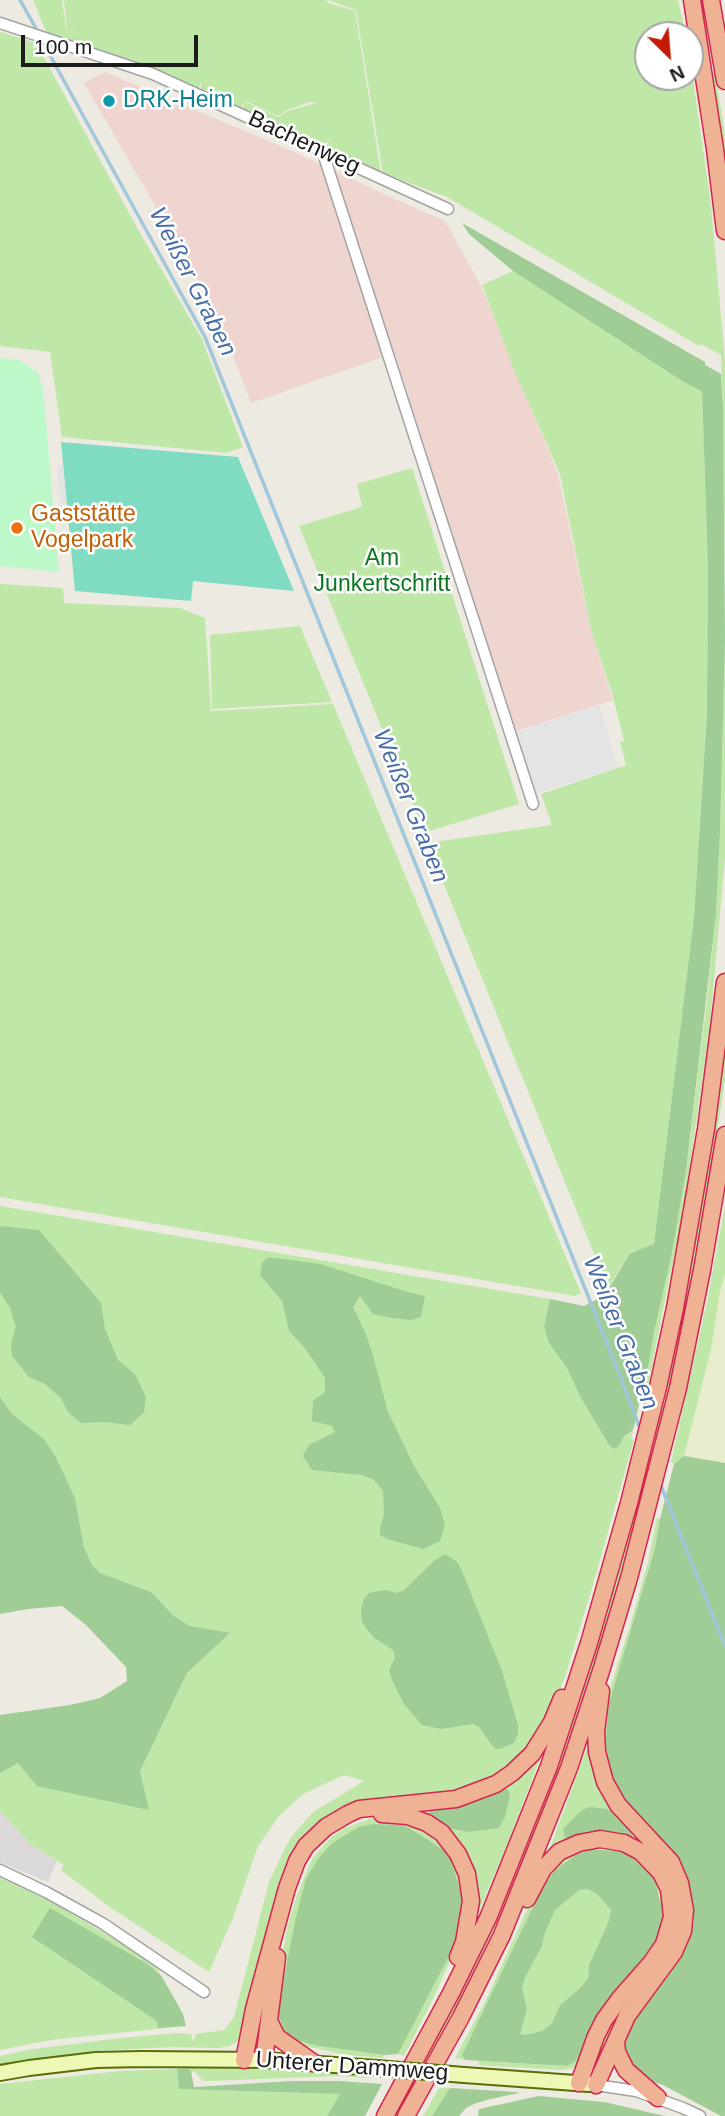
<!DOCTYPE html>
<html>
<head>
<meta charset="utf-8">
<style>
  body { margin:0 }
  #map { position:relative; width:725px; height:2116px; overflow:hidden; background:#edeae1; font-family:Helvetica,sans-serif }
  canvas { display:block }
  .north { position:absolute; left:634px; top:21px; width:70px; height:70px; box-sizing:border-box; background:#fff; border:2px solid #a4a4a4; border-radius:50%; rotate:155deg; font-size:19px; font-weight:700; line-height:28px; text-align:center; color:#1c1c1c }
  .north::after { content:''; display:block; margin:auto; width:24px; height:32px; background:#c41904; clip-path:polygon(50% 0,100% 100%,50% 72%,0 100%) }
  .scale { position:absolute; left:21px; top:35px; width:177px; height:32px; box-sizing:border-box; border:4px solid #1c1c1c; border-top:0; padding-left:9px; font-size:21px; line-height:24px; white-space:nowrap; color:#1c1c1c; -webkit-text-stroke:5px #fff; paint-order:stroke }
</style>
</head>
<body>
<div id="map">
<canvas width="725" height="2116"></canvas>
<div class="north">N</div>
<div class="scale">100 m</div>
</div>
<script>
const ctx = document.querySelector('canvas').getContext('2d');
ctx.lineJoin = 'round';
function paint(path, color) {
  ctx.fillStyle = color;
  ctx.fill(path, 'evenodd');
}
function poly(rows) {
  const path = new Path2D();
  for (const r of rows) {
    path.moveTo(r[0], r[1]);
    for (let i = 2; i < r.length; i += 2) path.lineTo(r[i], r[i + 1]);
  }
  return path;
}
function strokePath(path, color, width, dash) {
  ctx.strokeStyle = color;
  ctx.lineWidth = width;
  ctx.lineCap = dash ? 'butt' : 'round';
  ctx.setLineDash(dash || []);
  ctx.stroke(path);
}
function write(font, color, halo, rows, align = 'center') {
  ctx.font = font + ' Helvetica,sans-serif';
  ctx.lineWidth = 5;
  ctx.setLineDash([]);
  ctx.textBaseline = 'middle';
  ctx.strokeStyle = halo;
  ctx.fillStyle = color;
  for (const [text, x, y, turn = 0] of rows) {
    ctx.save();
    ctx.translate(x, y);
    ctx.rotate((+turn || 0) * Math.PI / 180);
    ctx.textAlign = isNaN(turn) ? turn : align;
    if (halo) ctx.strokeText(text, 0, 0);
    ctx.fillText(text, 0, 0);
    ctx.restore();
  }
}
paint(poly([
  [0,1811,30,1844,57,1861,48,1882,0,1862]
]), '#dad9d8');
paint(poly([
  [105,72,297,153,390,197,445,221,480,284,558,474,592,634,613,700,514,732,395,353,251,403,217,313,84,83]
]), '#eed5d0');
paint(poly([
  [725,1274,725,1463,684,1456,711,1349,720,1291]
]), '#e6eccc');
paint(poly([
  [33,0,62,0,66,28,95,40,67,28,64,0,327,0,328,3,355,11,381,173,324,147,335,136,322,146,241,109,246,102,278,117,288,111,317,103,310,102,287,110,278,116,246,101,240,108,201,90,201,81,199,89,47,34],
  [328,0,678,0,686,35,648,35,648,77,690,77,690,58,711,205,725,361,725,585,723,407,721,355,701,344,699,346,447,197,383,173,356,10],
  [0,32,36,43,140,233,202,339,243,447,227,453,62,437,50,352,0,346],
  [715,72,725,135,725,171,712,74],
  [513,271,682,381,702,390,708,568,707,712,694,917,654,1245,630,1252,608,1288,427,843,552,825,541,794,626,765,620,742,624,741,612,693,592,634,560,474,514,370,482,285],
  [412,468,519,804,429,831,423,829,299,526,362,507,357,484],
  [0,584,63,588,64,603,180,608,205,618,211,711,333,704,581,1293,575,1296,0,1197],
  [300,626,332,702,212,709,210,635],
  [725,642,725,858,710,1023,685,1200,648,1385,643,1386,686,1171,708,991,716,914,720,833],
  [725,1042,725,1079,711,1173,684,1324,657,1441,654,1434,689,1275,708,1167],
  [725,1205,725,1274,720,1291,711,1349,684,1456,674,1464,671,1462,707,1302],
  [0,1206,550,1299,544,1327,549,1343,567,1368,580,1396,609,1445,613,1449,633,1430,631,1439,634,1440,592,1588,565,1677,548,1721,516,1763,471,1790,379,1802,313,1833,243,2032,237,2042,229,2046,219,2048,173,2047,96,2051,0,2066,0,2056,27,2050,120,2038,178,2033,191,2034,193,2042,196,2034,224,2030,234,2017,269,1882,285,1848,292,1836,313,1812,364,1781,344,1775,303,1794,279,1816,258,1846,233,1918,209,1972,111,1908,61,1870,64,1865,30,1844,0,1811,0,1773,18,1763,149,1810,140,1771,187,1673,229,1634,190,1626,174,1616,151,1592,100,1573,92,1565,84,1547,75,1498,56,1457,44,1439,12,1414,0,1397],
  [647,1462,651,1468,604,1638,571,1738,527,1856,463,1996,416,2086,398,2116,394,2116,449,2015,482,1947,548,1790,594,1651,618,1573],
  [657,1518,660,1519,655,1548,609,1703,605,1746,611,1777,620,1794,672,1851,686,1875,692,1897,694,1923,679,1961,626,2038,624,2045,630,2061,626,2064,623,2033,688,1925,617,1795,602,1751,605,1704,632,1619,648,1562],
  [590,1744,596,1771,607,1797,616,1811,667,1866,676,1886,680,1905,678,1929,666,1956,627,2004,621,2015,603,2058,594,2067,594,2062,609,2023,619,2007,664,1953,674,1930,676,1917,674,1887,669,1876,660,1862,643,1845,625,1837,608,1833,597,1833,583,1835,563,1844,552,1852,549,1851,588,1745],
  [543,1751,509,1840,479,1911,476,1914,442,1827,468,1832,503,1788],
  [372,1818,388,1818,423,1826,449,1849,466,1887,458,1943,433,1999,404,2056,398,2054,456,1943,449,1854,427,1839,404,1825,373,1824,295,1921,277,2013,319,2046,384,2055,383,2058,347,2055,301,2045,277,2028,275,1994,288,1925,297,1895,312,1859,331,1837,345,1828],
  [597,1843,627,1849,655,1872,666,1899,664,1930,579,2064,574,2068,562,2070,478,2065,479,2061,567,2066,582,2052,594,2021,612,1994,627,1975,642,1962,650,1952,663,1919,660,1895,609,1849,592,1849,576,1855,555,1870,542,1888,462,2055,465,2060,455,2058,486,2000,540,1881,560,1858],
  [0,1878,42,1896,154,1963,179,2007,184,2026,51,2040,0,2050],
  [588,1889,598,1895,611,1909,608,1923,589,1965,588,1977,579,1989,560,2005,552,2023,542,2031,525,2035,520,2034,527,2009,522,1989,526,1976,542,1946,545,1933,555,1910,578,1890],
  [177,2067,279,2070,371,2076,371,2078,337,2076,209,2081,203,2081,195,2072,191,2071,179,2089,341,2094,327,2116,0,2116,0,2084,120,2071,177,2069],
  [439,2088,450,2088,432,2116,423,2116]
]), '#bfe7a7');
paint(poly([
  [462,223,705,362,705,365,721,374,723,407,725,641,720,833,716,914,686,1171,671,1257,654,1332,649,1362,633,1430,624,1437,618,1447,613,1449,609,1445,580,1396,567,1368,549,1343,544,1327,550,1299,584,1306,605,1295,630,1253,654,1244,694,917,707,712,708,568,702,391,682,381,513,271,469,234],
  [0,1226,39,1230,101,1303,105,1329,118,1360,135,1374,146,1397,144,1412,130,1425,104,1422,81,1423,68,1412,61,1398,45,1384,29,1377,12,1356,11,1344,16,1327,10,1308,0,1292],
  [268,1257,321,1264,404,1291,425,1296,421,1317,411,1320,392,1318,373,1314,360,1296,353,1307,365,1332,372,1352,388,1412,414,1466,440,1508,445,1525,440,1541,423,1549,387,1539,380,1535,380,1528,384,1514,383,1491,373,1479,362,1475,312,1470,303,1456,309,1445,335,1432,332,1426,312,1421,313,1401,325,1392,325,1378,305,1348,289,1331,282,1301,260,1275,262,1263],
  [0,1397,12,1414,44,1439,56,1457,75,1498,84,1547,92,1565,100,1573,151,1592,174,1616,190,1626,230,1633,187,1673,140,1771,149,1810,37,1786,18,1763,0,1773,0,1715,70,1705,100,1698,127,1681,126,1667,85,1624,62,1606,28,1609,0,1614],
  [684,1456,725,1463,725,2116,721,2116,663,2085,639,2077,626,2052,624,2045,626,2038,634,2020,667,1978,685,1949,694,1923,694,1912,689,1885,677,1858,620,1794,611,1777,605,1746,609,1703,655,1548,660,1519,674,1464],
  [445,1554,457,1562,462,1571,502,1671,518,1725,518,1734,514,1743,500,1749,496,1749,491,1744,479,1727,473,1724,441,1729,422,1725,404,1704,392,1680,389,1670,395,1657,393,1650,373,1637,362,1622,361,1610,364,1599,369,1593,386,1590,396,1593,403,1591,435,1560],
  [503,1788,508,1790,510,1796,505,1817,499,1828,468,1832,442,1827,428,1818,429,1807],
  [590,1807,607,1809,613,1813,628,1827,632,1835,631,1837,596,1831,587,1831,571,1838,565,1838,563,1829,582,1810],
  [373,1824,404,1825,427,1839,449,1854,462,1897,456,1943,398,2054,384,2055,319,2046,296,2040,286,2033,277,2013,295,1921,306,1879,318,1859,332,1843,359,1827],
  [592,1849,624,1852,644,1867,655,1880,662,1909,663,1919,662,1926,650,1952,642,1962,627,1976,612,1994,594,2021,582,2052,574,2062,567,2066,465,2060,462,2055,542,1888,555,1870,576,1855],
  [588,1889,598,1895,611,1910,608,1923,589,1965,588,1978,579,1989,560,2005,552,2023,542,2031,525,2035,520,2034,527,2009,522,1988,526,1976,542,1946,545,1933,555,1910,579,1890],
  [50,1908,149,1965,162,1977,183,2014,186,2026,158,2028,157,2021,32,1937],
  [177,2069,187,2069,191,2071,194,2087,292,2081,338,2081,382,2084,365,2116,327,2116,340,2094,179,2089],
  [450,2088,517,2092,519,2093,490,2099,474,2104,466,2108,459,2116,432,2116],
  [539,2096,604,2102,665,2116,478,2116,479,2109]
]), '#a0cc96');
paint(poly([
  [0,358,20,360,38,373,43,388,59,572,0,566]
]), '#bdf8c9');
paint(poly([
  [61,442,238,457,294,591,193,581,191,601,75,591]
]), '#7fdcc2');
paint(poly([
  [63,464,66,504,60,504,57,465],
  [599,705,618,767,535,794,516,732]
]), '#e4e4e4');
strokePath(poly([
  [20,0,38,32],
  [41,39,205,337,618,1371,641,1431],
  [659,1481,725,1646]
]), '#a2c7da', 3.5);
const minor = poly([
  [0,23,153,74,448,209],
  [323,153,533,804],
  [0,1870,46,1892,102,1923,204,1992],
  [596,2085,636,2091,683,2108,700,2116]
]);
const secondary = poly([
  [0,2073,29,2068,96,2060,142,2059,264,2060,377,2068],
  [464,2075,589,2084]
]);
const trunk = poly([
  [692,0,715,149,725,231],
  [711,0,725,81],
  [382,1814,408,1816,427,1823,442,1833,458,1854,467,1874,471,1901,464,1942,458,1957],
  [527,1899,543,1869,559,1852,579,1843,600,1839,624,1843,641,1852,661,1873,669,1889,672,1917,664,1944,651,1963,621,1997,604,2020,596,2036,579,2083],
  [269,2021,277,2037,314,2063],
  [616,2041,617,2052,626,2070,658,2098],
  [244,2060,254,2009,287,1888,297,1861,306,1846,326,1827,348,1814,359,1809,456,1799,496,1784,512,1773,532,1754,552,1722,562,1698],
  [264,2060,277,1957],
  [596,2085,627,2016,674,1952,683,1931,685,1910,680,1883,671,1862,618,1805,605,1782,597,1752,596,1732,601,1691],
  [385,2116,451,1993,488,1918,549,1766,589,1643,629,1503,658,1387,675,1308,706,1129,725,982],
  [406,2116,461,2017,502,1935,569,1768,601,1671,629,1578,678,1388,702,1270,725,1135]
]);
strokePath(minor, '#a3a3a3', 13);
strokePath(secondary, '#586f06', 18);
strokePath(trunk, '#d3264e', 19);
strokePath(minor, '#fff', 10);
strokePath(secondary, '#edf8b4', 14);
strokePath(trunk, '#efb294', 16);
const secondaryBridge = poly([
  [377,2068,464,2075]
]);
strokePath(secondaryBridge, '#586f06', 18, []);
strokePath(secondaryBridge, '#edf8b4', 14);
for (const [x, y, r, color] of [
  [109,101,7,"#0f9aa8"],
  [17,528,7,"#e8710a"]
]) {
  const dot = new Path2D();
  dot.arc(x, y, r, 0, 2 * Math.PI);
  ctx.fillStyle = color;
  ctx.fill(dot);
  strokePath(dot, '#fff', 2.5);
}
write('23px', '#0d838f', '#fff', [
  ["DRK-Heim",123,101]
], 'left');
write('23px', '#1c1c1c', '#fff', [
  ["Bachenweg",304,143,25],
  ["Unterer Dammweg",352,2067,4]
]);
write('23px', '#c56008', '#fff', [
  ["Gaststätte",31,515],
  ["Vogelpark",31,541]
], 'left');
write('23px', '#0d7621', '#fff', [
  ["Am",382,559],
  ["Junkertschritt",382,585]
]);
write('italic 24px', '#4a6fa9', '#fff', [
  ["Weißer Graben",192,282,63],
  ["Weißer Graben",410,806,68],
  ["Weißer Graben",620,1333,68]
]);
</script>
</body>
</html>
